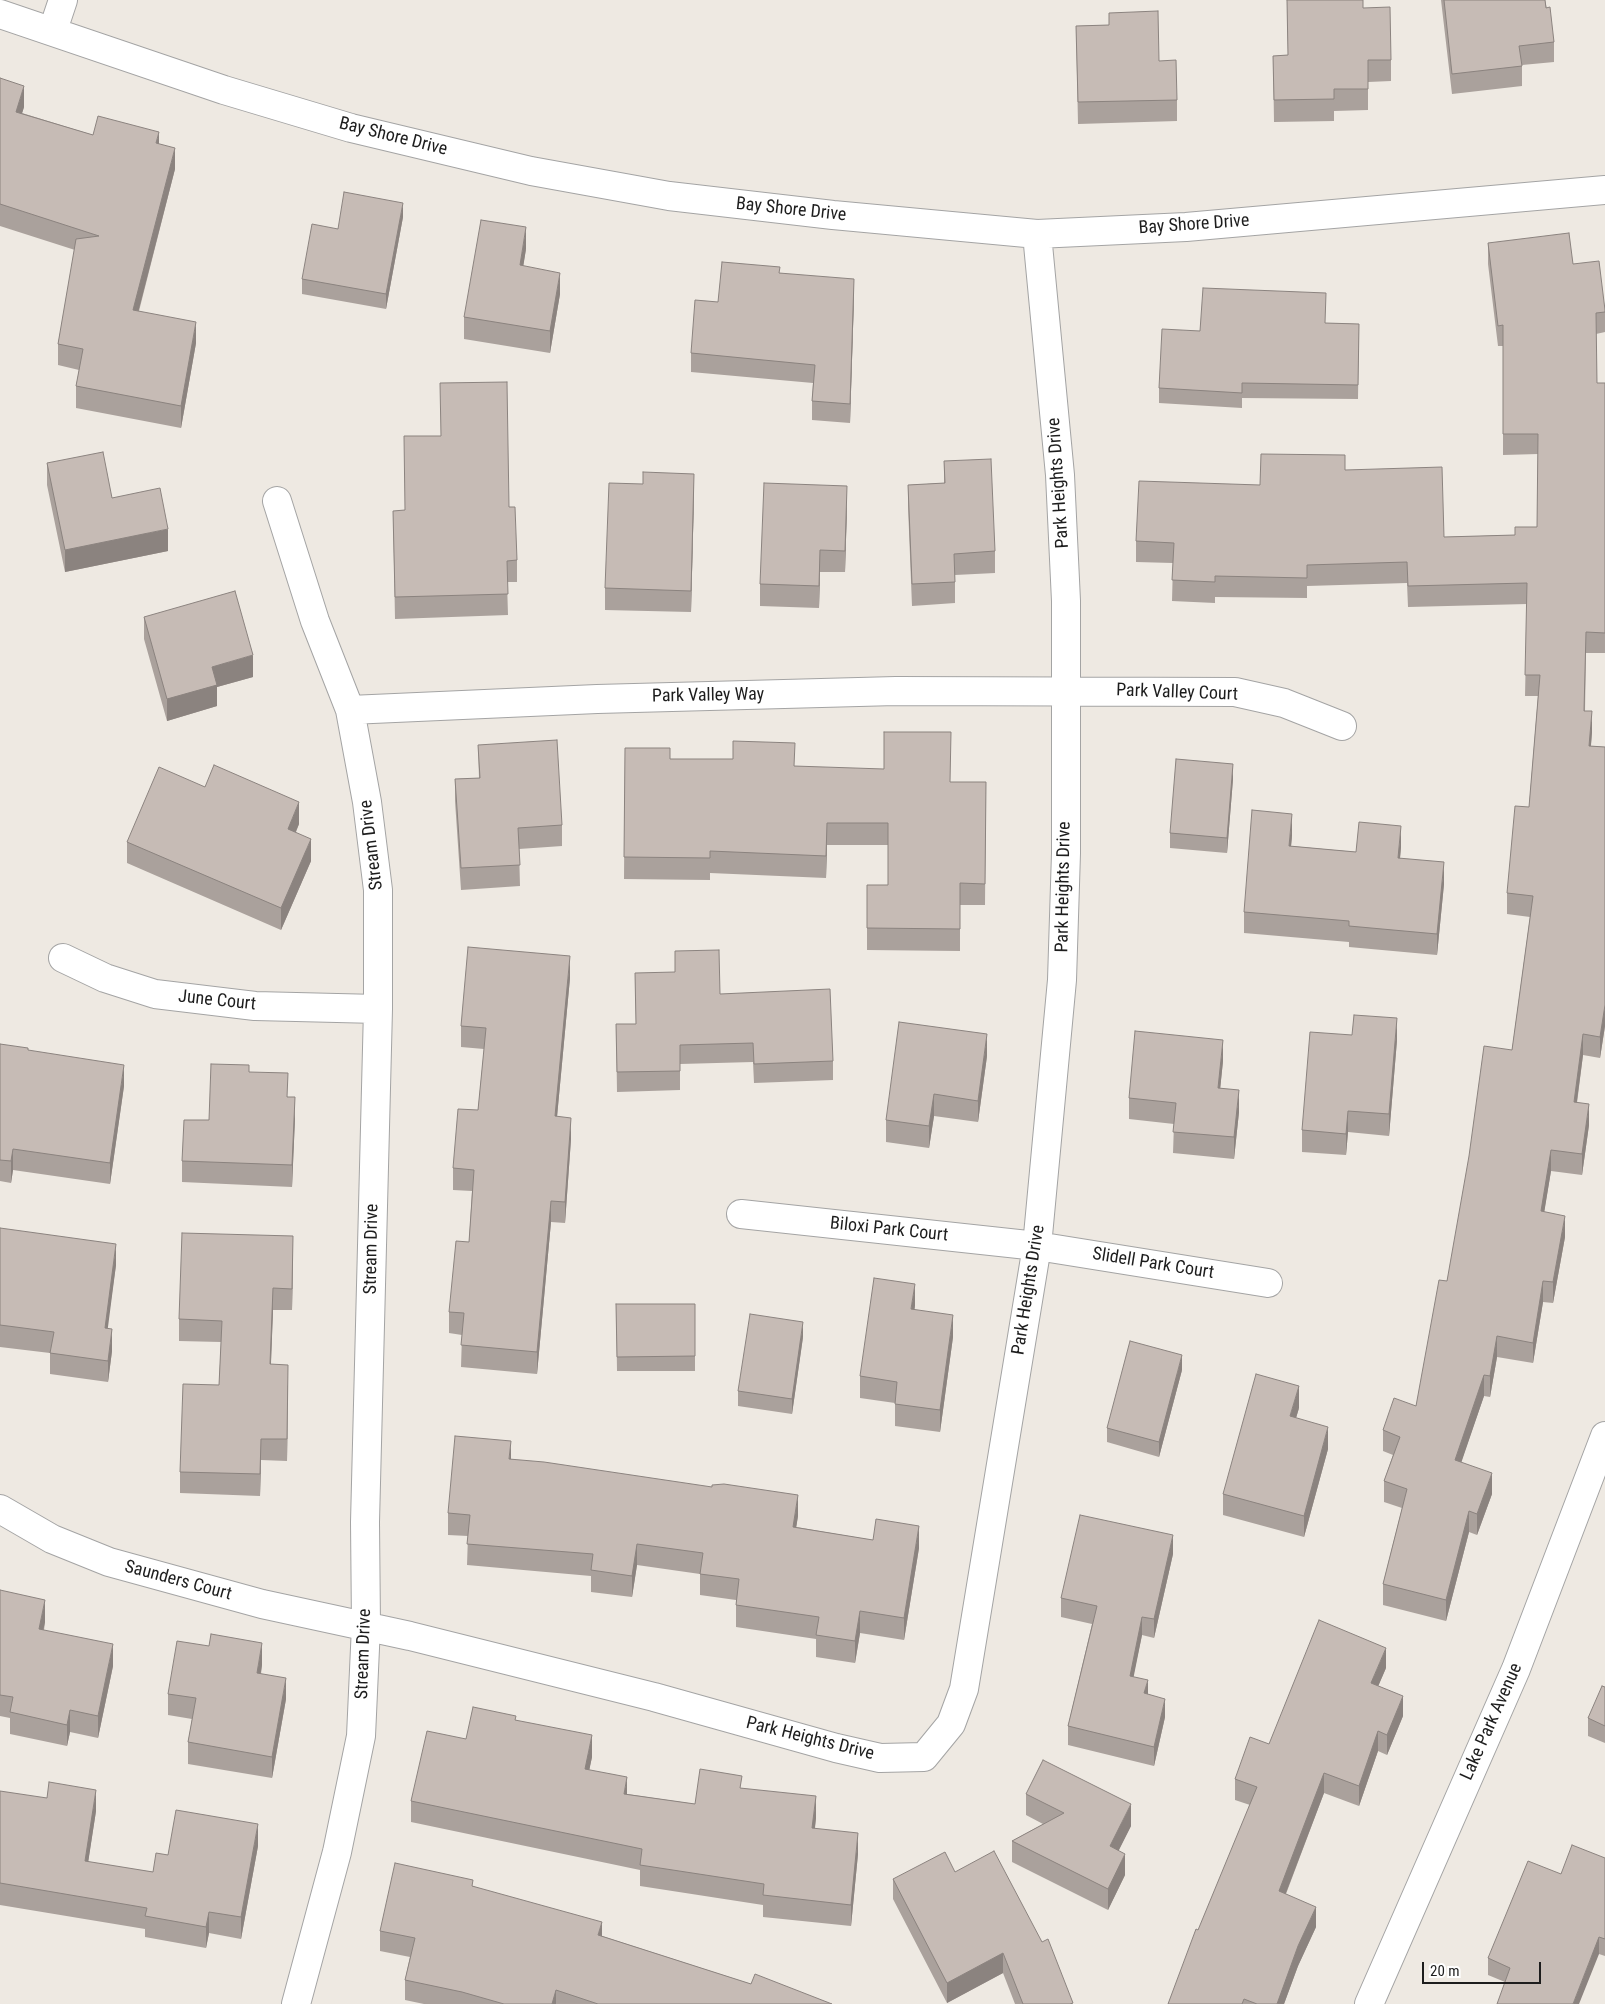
<!DOCTYPE html>
<html>
<head>
<meta charset="utf-8">
<style>
  body { margin:0 }
  #map { position:relative; width:1605px; height:2004px; overflow:hidden; background:#eee9e2; font-family:"Roboto Condensed",sans-serif }
  canvas { display:block }
  .scale { position:absolute; left:1422px; top:1962px; width:119px; height:22px; box-sizing:border-box; border:2px solid #1d1d1d; border-top:0; padding-left:6px; font-size:15px; line-height:18px; white-space:nowrap; color:#1d1d1d; -webkit-text-stroke:4px #fff; paint-order:stroke }
</style>
</head>
<body>
<div id="map">
<canvas width="1605" height="2004"></canvas>
<div class="scale">20 m</div>
</div>
<script>
const ctx = document.querySelector('canvas').getContext('2d');
ctx.lineJoin = 'round';
function poly(rows) {
  const path = new Path2D();
  for (const r of rows) {
    path.moveTo(r[0], r[1]);
    for (let i = 2; i < r.length; i += 2) path.lineTo(r[i], r[i + 1]);
  }
  return path;
}
function strokePath(path, color, width, dash) {
  ctx.strokeStyle = color;
  ctx.lineWidth = width;
  ctx.lineCap = dash ? 'butt' : 'round';
  ctx.setLineDash(dash || []);
  ctx.stroke(path);
}
function paint(path, color) {
  ctx.fillStyle = color;
  ctx.fill(path, 'evenodd');
}
function write(font, color, halo, rows, align = 'center') {
  ctx.font = font + ' "Roboto Condensed",sans-serif';
  ctx.lineWidth = 4;
  ctx.setLineDash([]);
  ctx.textBaseline = 'middle';
  ctx.strokeStyle = halo;
  ctx.fillStyle = color;
  for (const [text, x, y, turn = 0] of rows) {
    ctx.save();
    ctx.translate(x, y);
    ctx.rotate((+turn || 0) * Math.PI / 180);
    ctx.textAlign = isNaN(turn) ? turn : align;
    if (halo) ctx.strokeText(text, 0, 0);
    ctx.fillText(text, 0, 0);
    ctx.restore();
  }
}
const street = poly([
  [0,14,224,90,351,128,531,171,669,196,833,215,1037,234,1186,227,1605,190],
  [53,30,63,0],
  [277,501,315,621,350,710,367,802,378,890,378,1009,365,1522,366,1626,361,1736,337,1852,296,2004],
  [350,710,597,699,896,691,1235,692,1284,703,1342,726],
  [63,958,105,978,155,994,255,1006,378,1009],
  [741,1214,1037,1246,1268,1283],
  [0,1509,52,1539,109,1562,262,1604,410,1636,654,1697,836,1748,880,1758,924,1757,951,1724,964,1689,1037,1246,1062,980,1066,853,1066,601,1060,475,1037,234],
  [1369,2004,1516,1669,1605,1436]
]);
strokePath(street, '#a4a4a4', 30);
strokePath(street, '#fff', 28);
paint(poly([
  [1287,0,1363,0,1363,8,1391,60,1391,81,1368,82,1368,110,1334,111,1334,121,1274,122,1273,56,1288,55],
  [1441,0,1545,0,1554,42,1554,62,1522,65,1522,86,1452,94],
  [1109,13,1159,61,1177,100,1177,121,1078,124,1076,26,1109,25],
  [0,78,24,107,22,113,93,135,159,144,175,169,139,311,196,343,181,428,76,408,76,386,79,370,58,365,58,344,75,250,0,226],
  [403,217,386,309,302,294,302,279,338,229],
  [1488,243,1573,264,1605,310,1605,332,1596,334,1597,383,1605,383,1605,653,1586,653,1585,711,1592,732,1591,746,1605,747,1605,1026,1600,1058,1583,1055,1577,1103,1589,1125,1582,1175,1551,1171,1544,1212,1565,1237,1553,1303,1543,1302,1533,1363,1497,1357,1490,1397,1484,1396,1461,1462,1492,1494,1477,1535,1469,1532,1446,1621,1383,1605,1383,1584,1402,1508,1384,1502,1384,1481,1393,1455,1383,1451,1383,1430,1416,1406,1447,1281,1512,1050,1530,917,1507,914,1507,893,1529,807,1538,696,1525,696,1527,604,1408,607,1407,583,1307,586,1307,598,1215,597,1215,603,1172,601,1173,563,1136,562,1136,541,1260,485,1345,470,1444,537,1515,535,1537,527,1538,454,1503,455,1503,346,1498,346,1488,264],
  [526,249,523,266,560,294,550,353,464,339,464,317],
  [780,273,854,297,850,423,812,420,812,401,813,383,691,372,691,353,718,302],
  [1325,323,1359,324,1358,399,1242,398,1242,408,1159,403,1159,388,1200,331],
  [944,461,995,551,995,573,955,575,955,603,912,606,908,506,908,485,944,483],
  [47,463,112,498,168,551,65,572,47,485],
  [694,495,691,612,605,610,605,588],
  [509,507,517,560,517,582,507,582,508,615,395,619,393,511],
  [847,507,845,572,820,572,819,608,760,606,760,584],
  [144,617,253,677,217,687,217,706,167,721,144,639],
  [478,745,562,825,562,846,519,849,520,886,461,890,455,801,455,779,479,778],
  [625,748,670,759,795,766,950,782,986,782,985,905,960,905,960,951,867,950,867,885,888,885,888,845,827,845,826,878,710,873,710,880,624,879],
  [1233,779,1227,853,1170,848,1170,833],
  [205,787,299,824,296,832,311,861,281,930,127,863,127,842],
  [1292,836,1291,846,1356,852,1401,847,1400,858,1444,884,1437,955,1349,947,1349,942,1244,933,1244,912],
  [635,973,720,994,833,1061,833,1080,754,1083,753,1062,680,1064,680,1090,617,1092,616,1024,636,1024],
  [570,978,557,1117,571,1139,565,1223,551,1222,537,1374,461,1367,462,1335,449,1333,449,1312,469,1242,472,1191,453,1190,453,1168,478,1110,484,1049,461,1047,461,1026],
  [1397,1040,1389,1136,1348,1132,1346,1155,1302,1152,1302,1130],
  [0,1044,28,1051,124,1086,110,1184,13,1170,11,1183,0,1181],
  [987,1056,978,1122,934,1116,929,1148,886,1142,886,1120],
  [1223,1061,1220,1089,1239,1112,1234,1159,1173,1153,1174,1124,1129,1119,1129,1098],
  [249,1072,288,1097,295,1118,292,1187,182,1182,182,1161,209,1120],
  [0,1228,116,1265,107,1328,112,1351,108,1382,50,1374,50,1353,0,1347],
  [293,1258,292,1310,273,1310,271,1364,288,1386,287,1461,261,1460,260,1496,180,1493,180,1472,219,1385,221,1342,179,1341,179,1319],
  [616,1304,695,1304,695,1371,617,1371],
  [915,1306,914,1310,953,1337,940,1432,895,1426,895,1403,860,1398,860,1376],
  [803,1337,792,1414,738,1406,738,1391],
  [1182,1370,1159,1457,1107,1442,1107,1428],
  [1299,1408,1296,1418,1328,1449,1304,1537,1223,1515,1223,1494],
  [511,1459,798,1516,796,1527,919,1548,904,1640,860,1633,855,1663,816,1657,816,1639,736,1627,736,1600,700,1595,700,1574,637,1565,632,1597,591,1592,591,1576,467,1565,468,1536,448,1535,448,1513],
  [1173,1554,1154,1638,1142,1635,1133,1677,1165,1717,1154,1766,1068,1745,1068,1726,1092,1624,1061,1617,1061,1598],
  [0,1590,45,1622,44,1630,113,1666,98,1738,70,1732,67,1746,10,1734,10,1718,0,1716],
  [262,1665,261,1674,286,1699,272,1778,188,1764,188,1742,192,1719,168,1715,168,1694],
  [1386,1668,1378,1686,1403,1716,1387,1755,1378,1751,1359,1806,1324,1793,1286,1894,1316,1927,1298,1966,1284,2004,1168,2004,1250,1805,1235,1800,1235,1779,1269,1744],
  [1605,1687,1605,1743,1588,1736,1588,1718],
  [516,1720,592,1757,589,1770,627,1794,695,1804,742,1788,816,1818,815,1828,858,1854,851,1926,763,1917,763,1905,640,1886,640,1870,411,1822,411,1801,466,1739],
  [0,1791,96,1811,88,1862,153,1872,168,1855,258,1846,241,1939,209,1933,206,1948,145,1937,145,1929,0,1905],
  [1026,1794,1131,1826,1118,1851,1125,1875,1108,1910,1012,1862,1012,1841,1043,1824,1026,1815],
  [1605,1858,1605,1956,1599,1954,1505,1982,1488,1975,1488,1958,1561,1874],
  [955,1872,1073,2004,1015,2004,1003,1973,947,2003,893,1899,893,1879],
  [473,1886,602,1936,751,1984,832,2004,424,2004,405,2000,405,1980,410,1957,380,1951,380,1931]
]), '#aaa19c');
paint(poly([
  [24,86,24,107,16,133,16,112],
  [159,132,159,154,156,143],
  [175,148,175,169,133,332,133,310],
  [403,203,403,217,386,309,386,294],
  [526,227,526,249,520,287,520,265],
  [560,273,560,294,550,353,550,331],
  [854,279,854,297,850,423,850,404],
  [196,322,196,343,181,428,181,406],
  [694,474,694,495,691,612,691,591],
  [847,486,847,507,845,572,845,551],
  [168,529,168,551,65,572,65,550],
  [820,550,820,572,819,608,819,586],
  [253,655,253,677,217,687,217,706,167,721,167,699,212,667],
  [1592,711,1592,732,1589,767,1589,746],
  [1233,764,1233,779,1227,853,1227,838],
  [299,802,299,824,288,850,288,829],
  [1292,814,1292,836,1289,867,1289,846],
  [827,823,827,845,826,878,826,856],
  [1401,826,1401,847,1398,880,1398,858],
  [311,839,311,861,281,930,281,908],
  [1444,862,1444,884,1437,955,1437,934],
  [570,956,570,978,555,1138,555,1116],
  [1605,1005,1605,1026,1600,1058,1600,1037],
  [1397,1018,1397,1040,1389,1136,1389,1114],
  [987,1034,987,1056,978,1122,978,1101],
  [1583,1034,1583,1055,1574,1123,1574,1102],
  [1223,1040,1223,1061,1218,1110,1218,1088],
  [124,1065,124,1086,110,1184,110,1163],
  [1239,1090,1239,1112,1234,1159,1234,1137],
  [934,1094,934,1116,929,1148,929,1126],
  [295,1097,295,1118,292,1187,292,1165],
  [1589,1104,1589,1125,1582,1175,1582,1154],
  [1348,1111,1348,1132,1346,1155,1346,1134],
  [571,1118,571,1139,565,1223,565,1202],
  [13,1149,13,1170,11,1183,11,1161],
  [1551,1150,1551,1171,1541,1232,1541,1211],
  [551,1201,551,1222,537,1374,537,1352],
  [1565,1216,1565,1237,1553,1303,1553,1282],
  [293,1236,293,1258,292,1310,292,1289],
  [116,1244,116,1265,105,1350,105,1328],
  [1543,1281,1543,1302,1533,1363,1533,1343],
  [915,1284,915,1306,911,1331,911,1309],
  [273,1288,273,1310,270,1386,270,1364],
  [953,1315,953,1337,940,1432,940,1410],
  [803,1322,803,1337,792,1414,792,1399],
  [112,1329,112,1351,108,1382,108,1361],
  [1497,1336,1497,1357,1490,1397,1490,1376],
  [1182,1355,1182,1370,1159,1457,1159,1442],
  [288,1365,288,1386,287,1461,287,1439],
  [1484,1375,1484,1396,1455,1481,1455,1460],
  [1299,1386,1299,1408,1290,1438,1290,1416],
  [1328,1427,1328,1449,1304,1537,1304,1516],
  [261,1439,261,1460,260,1496,260,1474],
  [511,1441,511,1462,509,1459],
  [1492,1473,1492,1494,1477,1535,1477,1514],
  [798,1495,798,1516,793,1548,793,1527],
  [1469,1511,1469,1532,1446,1621,1446,1600],
  [919,1526,919,1548,904,1640,904,1618],
  [1173,1535,1173,1554,1154,1638,1154,1619],
  [637,1544,637,1565,632,1597,632,1576],
  [45,1600,45,1622,39,1650,39,1629],
  [860,1611,860,1633,855,1663,855,1641],
  [1142,1617,1142,1635,1130,1695,1130,1676],
  [262,1643,262,1665,257,1695,257,1673],
  [113,1644,113,1666,98,1738,98,1716],
  [1386,1648,1386,1668,1371,1703,1371,1683],
  [286,1678,286,1699,272,1778,272,1757],
  [1148,1680,1148,1699,1144,1693],
  [1403,1696,1403,1716,1387,1755,1387,1735],
  [1165,1699,1165,1717,1154,1766,1154,1747],
  [70,1710,70,1732,67,1746,67,1725],
  [1378,1731,1378,1751,1359,1806,1359,1786],
  [592,1735,592,1757,585,1791,585,1769],
  [1324,1773,1324,1793,1279,1911,1279,1891],
  [627,1777,627,1799,624,1794],
  [96,1790,96,1811,85,1883,85,1861],
  [816,1796,816,1818,812,1850,812,1828],
  [1131,1804,1131,1826,1110,1868,1110,1846],
  [258,1824,258,1846,241,1939,241,1917],
  [858,1833,858,1854,851,1926,851,1905],
  [1125,1854,1125,1875,1108,1910,1108,1889],
  [1316,1907,1316,1927,1298,1966,1284,2004,1277,2004,1298,1946],
  [209,1912,209,1933,206,1948,206,1927],
  [602,1922,602,1942,598,1935],
  [1599,1937,1599,1954,1579,2004,1573,2004],
  [1003,1953,1003,1973,947,2003,947,1983],
  [556,1990,556,2004,552,2004]
]), '#8b837f');
const building = poly([
  [1287,0,1363,0,1363,8,1390,7,1391,60,1368,60,1368,89,1334,89,1334,99,1274,100,1273,56,1288,55,1287,0],
  [1444,0,1545,0,1546,8,1550,7,1554,42,1519,46,1522,66,1452,74,1444,0],
  [1158,11,1159,61,1176,60,1177,100,1078,102,1076,26,1109,25,1109,13,1158,11],
  [0,78,24,86,16,112,93,135,98,116,159,132,156,143,175,148,133,310,196,322,181,406,76,386,83,349,58,344,76,239,99,236,0,204,0,78],
  [344,192,403,203,386,294,302,279,312,224,338,229,344,192],
  [481,220,526,227,520,265,560,273,550,331,464,317,481,220],
  [1569,233,1573,264,1599,261,1605,310,1605,312,1596,313,1597,383,1605,383,1605,633,1586,632,1584,711,1592,711,1589,746,1605,747,1605,1005,1600,1037,1583,1034,1574,1102,1589,1104,1582,1154,1551,1150,1541,1211,1565,1216,1553,1282,1543,1281,1533,1343,1497,1336,1490,1376,1484,1375,1455,1460,1492,1473,1477,1514,1469,1511,1446,1600,1383,1584,1407,1489,1384,1481,1400,1437,1383,1430,1394,1398,1416,1406,1439,1280,1447,1281,1469,1156,1484,1046,1512,1050,1533,896,1507,893,1515,806,1529,807,1540,675,1525,675,1527,583,1408,586,1407,562,1307,565,1307,578,1215,576,1215,582,1172,580,1174,543,1136,541,1139,481,1260,485,1261,454,1345,455,1345,470,1442,467,1444,537,1515,535,1515,527,1537,527,1538,434,1503,434,1503,325,1498,326,1488,243,1569,233],
  [722,262,780,267,779,273,854,279,850,404,812,401,815,365,691,353,695,300,718,302,722,262],
  [1203,288,1326,293,1325,323,1359,324,1358,385,1242,383,1242,393,1159,388,1162,329,1200,331,1203,288],
  [507,382,509,507,515,507,517,560,507,561,508,594,395,597,393,511,405,510,404,436,441,436,440,383,507,382],
  [103,452,112,498,160,488,168,529,65,550,47,463,103,452],
  [991,459,995,551,954,554,955,582,912,584,908,485,945,483,944,461,991,459],
  [643,472,694,474,691,591,605,588,609,483,643,484,643,472],
  [764,483,847,486,845,551,820,550,819,586,760,584,764,483],
  [235,591,253,655,212,667,217,685,167,699,144,617,235,591],
  [884,732,951,732,950,782,986,782,985,884,960,883,960,929,867,928,867,885,888,885,888,823,827,823,826,856,710,851,710,858,624,857,625,748,670,748,670,759,733,759,733,741,795,743,794,766,884,769,884,732],
  [557,740,562,825,518,828,520,865,461,868,455,779,480,778,478,745,557,740],
  [1176,759,1233,764,1227,838,1170,833,1176,759],
  [214,765,299,802,288,829,311,839,281,908,127,842,159,767,205,787,214,765],
  [1252,810,1292,814,1289,846,1356,852,1359,822,1401,826,1398,858,1444,862,1437,934,1349,926,1349,921,1244,912,1252,810],
  [468,947,570,956,555,1116,571,1118,565,1202,551,1201,537,1352,461,1345,464,1313,449,1312,456,1241,469,1242,474,1170,453,1168,458,1109,478,1110,486,1028,461,1026,468,947],
  [719,950,720,994,830,989,833,1061,754,1064,753,1043,680,1045,680,1071,617,1072,616,1024,636,1024,635,973,675,972,675,951,719,950],
  [1354,1015,1397,1018,1389,1114,1348,1111,1346,1134,1302,1130,1310,1032,1352,1035,1354,1015],
  [899,1022,987,1034,978,1101,934,1094,929,1126,886,1120,899,1022],
  [1135,1031,1223,1040,1218,1088,1239,1090,1234,1137,1173,1132,1176,1103,1129,1098,1135,1031],
  [0,1044,28,1048,28,1050,124,1065,110,1163,13,1149,11,1161,0,1160,0,1044],
  [211,1064,249,1065,249,1072,288,1073,287,1097,295,1097,292,1165,182,1161,184,1120,209,1120,211,1064],
  [0,1228,116,1244,105,1328,112,1329,108,1361,50,1353,54,1332,0,1325,0,1228],
  [182,1233,293,1236,292,1289,273,1288,270,1364,288,1365,287,1439,261,1439,260,1474,180,1472,183,1384,219,1385,222,1321,179,1319,182,1233],
  [874,1278,915,1284,911,1309,953,1315,940,1410,895,1404,897,1382,860,1376,874,1278],
  [616,1304,695,1304,695,1356,617,1357,616,1304],
  [750,1314,803,1322,792,1399,738,1391,750,1314],
  [1130,1341,1182,1355,1159,1442,1107,1428,1130,1341],
  [1256,1374,1299,1386,1290,1416,1328,1427,1304,1516,1223,1494,1256,1374],
  [455,1436,511,1441,509,1459,544,1462,712,1487,712,1485,724,1484,798,1495,793,1527,873,1540,876,1519,919,1526,904,1618,860,1611,855,1641,816,1635,819,1617,736,1605,739,1579,700,1574,703,1553,637,1544,632,1576,591,1570,593,1554,467,1544,470,1515,448,1513,455,1436],
  [1080,1515,1173,1535,1154,1619,1142,1617,1130,1676,1148,1680,1144,1693,1165,1699,1154,1747,1068,1726,1097,1606,1061,1598,1080,1515],
  [0,1590,45,1600,39,1629,113,1644,98,1716,70,1710,67,1725,10,1712,13,1697,0,1695,0,1590],
  [1319,1620,1386,1648,1371,1683,1403,1696,1387,1735,1378,1731,1359,1786,1324,1773,1279,1891,1316,1907,1298,1946,1277,2004,1257,2004,1244,1999,1242,2004,1168,2004,1196,1929,1198,1930,1257,1787,1235,1779,1250,1737,1269,1744,1319,1620],
  [211,1634,262,1643,257,1673,286,1678,272,1757,188,1742,196,1698,168,1694,177,1641,209,1646,211,1634],
  [1602,1686,1605,1687,1605,1726,1588,1718,1602,1686],
  [473,1707,516,1716,515,1720,592,1735,585,1769,627,1777,624,1794,695,1804,700,1769,742,1776,740,1788,816,1796,812,1828,858,1833,851,1905,763,1895,764,1884,640,1865,642,1849,411,1801,427,1731,466,1739,473,1707],
  [1043,1760,1131,1804,1110,1846,1125,1854,1108,1889,1012,1841,1064,1813,1026,1794,1043,1760],
  [49,1782,96,1790,85,1861,153,1872,156,1853,168,1855,176,1810,258,1824,241,1917,209,1912,206,1927,145,1916,147,1908,0,1883,0,1791,47,1798,49,1782],
  [1572,1845,1605,1858,1605,1939,1599,1937,1573,2004,1497,2004,1510,1968,1488,1958,1528,1861,1561,1874,1572,1845],
  [994,1851,1042,1942,1048,1939,1073,2003,1070,2004,1023,2004,1003,1953,947,1983,893,1879,945,1852,955,1872,994,1851],
  [395,1863,473,1880,472,1886,602,1922,598,1935,751,1984,755,1974,832,2004,598,2004,556,1990,552,2004,504,2004,462,1992,405,1980,415,1938,380,1931,395,1863]
]);
paint(building, '#c6bbb5');
strokePath(building, '#8b837f', 1);
write('18px', '#1d1d1d', '#fff', [
  ["Bay Shore Drive",393,137,14],
  ["Bay Shore Drive",791,210,6],
  ["Bay Shore Drive",1194,225,-4],
  ["Park Heights Drive",1059,483,-94],
  ["Park Valley Court",1177,693,2],
  ["Park Valley Way",708,696,-1],
  ["Stream Drive",372,845,-97],
  ["Park Heights Drive",1064,887,-89],
  ["June Court",217,1001,6],
  ["Biloxi Park Court",889,1230,6],
  ["Stream Drive",372,1249,-89],
  ["Slidell Park Court",1153,1264,9],
  ["Park Heights Drive",1029,1290,-81],
  ["Saunders Court",178,1581,15],
  ["Stream Drive",364,1654,-88],
  ["Lake Park Avenue",1492,1722,-66],
  ["Park Heights Drive",810,1739,14]
]);
</script>
</body>
</html>
